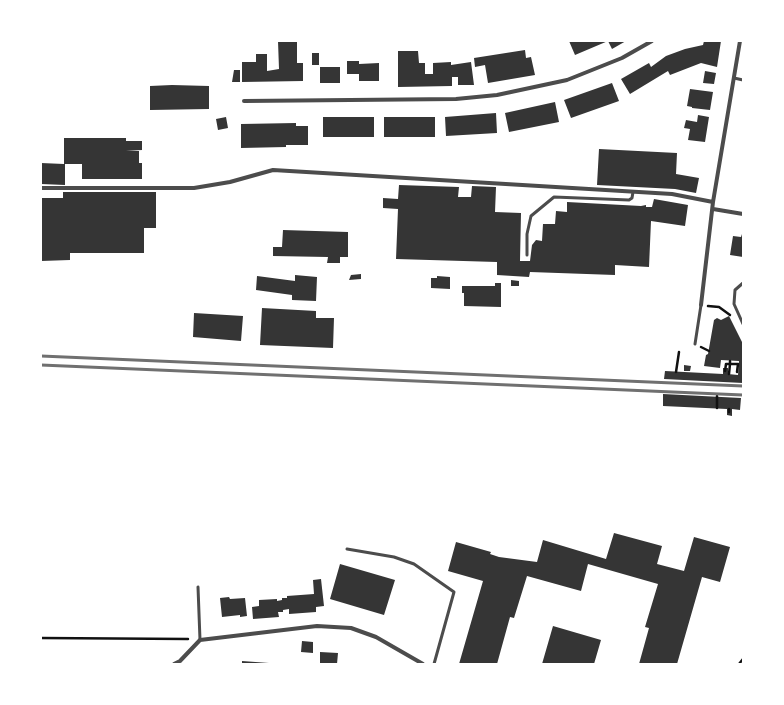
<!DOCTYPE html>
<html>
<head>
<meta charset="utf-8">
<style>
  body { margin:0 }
  #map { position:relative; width:784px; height:705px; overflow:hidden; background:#fff; font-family:"Sofia Sans Condensed",sans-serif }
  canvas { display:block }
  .frame { position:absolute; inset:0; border:42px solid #fff; pointer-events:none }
</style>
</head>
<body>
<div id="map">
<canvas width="784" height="705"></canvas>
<div class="frame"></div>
</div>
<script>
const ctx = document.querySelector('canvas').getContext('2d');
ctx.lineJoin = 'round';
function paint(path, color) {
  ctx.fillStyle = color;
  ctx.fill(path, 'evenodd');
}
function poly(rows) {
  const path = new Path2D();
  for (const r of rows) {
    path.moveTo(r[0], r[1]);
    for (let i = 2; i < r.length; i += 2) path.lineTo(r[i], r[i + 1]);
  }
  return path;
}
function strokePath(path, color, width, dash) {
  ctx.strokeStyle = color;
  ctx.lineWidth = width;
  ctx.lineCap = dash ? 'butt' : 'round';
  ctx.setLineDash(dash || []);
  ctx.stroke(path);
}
paint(poly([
  [278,41,297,41,297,63,303,63,303,81,242,82,242,62,256,62,256,54,267,54,267,71,279,69],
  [569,41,608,41,575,55],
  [608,41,626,41,612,49],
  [704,41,721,41,717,67,701,63,670,75,668,71,630,94,621,79,649,63,651,67,666,56,685,49,703,45],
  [525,50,526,58,531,57,535,75,488,83,485,65,475,67,474,58],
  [398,51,418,51,419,63,425,63,425,74,433,74,433,63,451,62,451,65,471,62,474,85,458,85,458,77,452,77,452,86,398,87],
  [312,53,319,53,319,65,312,65],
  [347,61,359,61,359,64,379,63,379,81,359,81,359,74,347,74],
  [320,67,340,67,340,83,320,83],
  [234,70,240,70,240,82,232,82],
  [705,71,716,73,714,84,703,83],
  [612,83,619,101,571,118,564,100],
  [172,85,209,86,209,109,150,110,150,86],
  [690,89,713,92,710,110,692,108,692,107,687,106],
  [555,102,559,122,509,132,505,113],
  [496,113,497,133,446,136,445,117],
  [698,115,709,117,705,142,688,140,690,129,684,128,686,120,697,122],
  [226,117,228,128,218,130,216,119],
  [323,117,374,117,374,137,323,137],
  [384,117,435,117,435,137,384,137],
  [296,123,296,126,308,126,308,145,286,145,286,147,241,148,241,124],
  [64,138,126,138,126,148,126,141,142,141,142,150,126,151,139,151,139,163,142,163,142,179,82,179,82,164,65,164,65,185,41,184,41,163,64,164],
  [599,149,677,153,676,174,699,178,696,193,675,189,597,185],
  [399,185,459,187,458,197,471,197,472,186,496,187,495,212,521,213,520,261,530,261,532,245,536,240,542,241,543,224,555,224,556,211,567,212,567,202,641,206,646,205,646,207,652,207,654,199,688,205,685,226,651,221,649,267,615,265,615,275,530,272,529,277,497,275,497,262,396,259,398,209,383,208,383,198,398,199],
  [63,192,156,192,156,228,144,228,144,253,70,253,70,260,41,261,41,198,63,198],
  [283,230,348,232,348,257,340,257,340,263,327,263,328,257,273,256,273,247,282,247],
  [742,234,743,257,730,255,733,236,741,237],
  [361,274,361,279,349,280,351,275],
  [295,275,317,277,316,301,292,300,292,295,256,290,257,276,295,281],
  [437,276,450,277,450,289,431,288,431,278,437,278],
  [511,280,519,281,519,286,511,286],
  [495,283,501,283,501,307,464,306,464,293,462,293,462,286,495,286],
  [262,308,316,311,316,318,334,318,333,348,260,345],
  [194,313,243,316,241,341,193,337],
  [729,316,743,344,743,383,664,379,665,371,723,374,723,368,728,368,728,374,738,375,739,361,721,360,720,368,704,366,706,355,708,354,714,320,717,318,721,320],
  [684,365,691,366,690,371,684,371],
  [663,394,741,398,740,410,732,409,732,416,727,415,727,409,663,406],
  [614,533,662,546,657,564,684,571,694,537,730,547,720,582,702,577,677,664,639,664,649,628,645,627,658,584,588,564,581,591,527,576,514,618,510,617,497,664,459,664,483,581,448,571,456,542,491,552,490,554,499,557,537,562,543,540,606,559],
  [340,564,395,580,384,615,330,599],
  [321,579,324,606,316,607,316,612,289,614,289,609,283,610,283,612,278,612,279,617,253,619,252,607,259,606,259,600,277,599,277,601,282,600,282,598,287,598,287,596,314,594,313,580],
  [229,597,230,599,245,598,247,616,240,617,240,615,222,617,220,598],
  [553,626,601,640,594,664,542,664],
  [302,641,313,642,313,653,301,652],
  [320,652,338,653,337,664,320,664],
  [242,661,269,663,269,664,242,664]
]), '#353535');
strokePath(poly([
  [708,306,719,307,730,315],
  [701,347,709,351],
  [730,361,730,364,738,364,737,372],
  [725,371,726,364,730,364,729,374],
  [676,372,679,352],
  [717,408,717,396],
  [729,412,729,409],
  [41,638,188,639],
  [739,664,743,659]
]), '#111', 2.5);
strokePath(poly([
  [734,78,743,80],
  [527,255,527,234,531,216,554,197,629,200,632,198,633,192],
  [743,283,735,290,734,304,743,324],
  [695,344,701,305],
  [347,549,394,557,414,564,454,592,434,664],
  [198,587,200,640]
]), '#4c4c4c', 3);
strokePath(poly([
  [244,101,456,99,497,95,567,80,622,58,652,41],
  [41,188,194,188,230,182,273,170,672,194,713,202],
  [713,209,743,214],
  [701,305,713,202,740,41],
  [174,664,180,661,200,640,317,626,351,628,376,637,423,664]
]), '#4c4c4c', 4);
strokePath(poly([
  [41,356,743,386],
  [41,365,743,395]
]), '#707070', 3);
</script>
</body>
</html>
